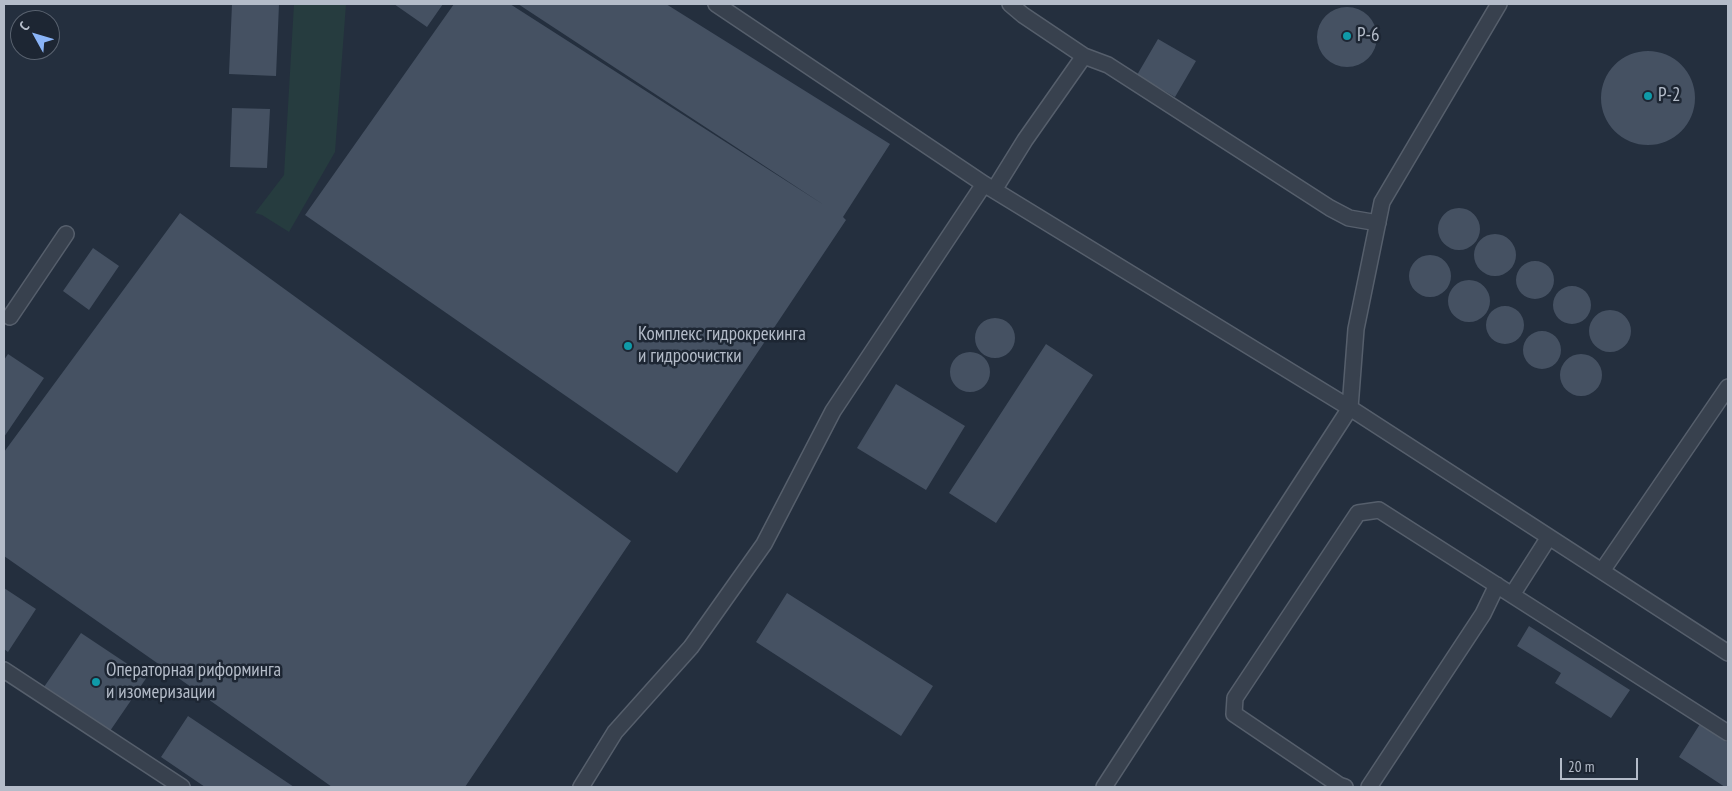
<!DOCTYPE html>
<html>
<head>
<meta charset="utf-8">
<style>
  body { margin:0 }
  #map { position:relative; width:1732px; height:791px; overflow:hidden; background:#242f3e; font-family:"PT Sans Narrow",sans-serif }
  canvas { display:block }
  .frame { position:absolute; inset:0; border:5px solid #b4bcc9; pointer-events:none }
  .north { position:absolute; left:10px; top:10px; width:50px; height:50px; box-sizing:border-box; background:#1d2633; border:1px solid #59626f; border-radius:50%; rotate:309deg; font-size:14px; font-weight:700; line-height:20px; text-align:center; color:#b4bcc9 }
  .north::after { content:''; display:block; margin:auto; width:18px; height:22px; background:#8ab4f8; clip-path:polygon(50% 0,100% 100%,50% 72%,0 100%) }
  .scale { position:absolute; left:1560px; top:758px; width:78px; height:22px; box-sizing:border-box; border:2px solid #b4bcc9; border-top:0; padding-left:6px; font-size:15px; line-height:18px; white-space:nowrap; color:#b4bcc9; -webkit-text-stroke:4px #1d2633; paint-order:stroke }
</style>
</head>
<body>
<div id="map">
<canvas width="1732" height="791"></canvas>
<div class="frame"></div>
<div class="north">С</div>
<div class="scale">20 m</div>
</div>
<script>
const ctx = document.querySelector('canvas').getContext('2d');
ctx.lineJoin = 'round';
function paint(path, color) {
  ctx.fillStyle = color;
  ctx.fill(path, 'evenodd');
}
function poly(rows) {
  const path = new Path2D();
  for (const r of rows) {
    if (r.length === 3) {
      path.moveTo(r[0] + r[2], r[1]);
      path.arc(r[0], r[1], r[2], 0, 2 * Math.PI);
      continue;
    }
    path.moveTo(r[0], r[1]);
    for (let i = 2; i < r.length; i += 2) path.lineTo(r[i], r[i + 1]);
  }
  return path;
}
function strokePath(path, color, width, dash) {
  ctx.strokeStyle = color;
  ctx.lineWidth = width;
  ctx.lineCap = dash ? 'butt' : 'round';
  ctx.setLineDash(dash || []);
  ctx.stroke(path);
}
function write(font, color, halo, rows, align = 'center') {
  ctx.font = font + ' "PT Sans Narrow",sans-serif';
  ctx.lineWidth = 5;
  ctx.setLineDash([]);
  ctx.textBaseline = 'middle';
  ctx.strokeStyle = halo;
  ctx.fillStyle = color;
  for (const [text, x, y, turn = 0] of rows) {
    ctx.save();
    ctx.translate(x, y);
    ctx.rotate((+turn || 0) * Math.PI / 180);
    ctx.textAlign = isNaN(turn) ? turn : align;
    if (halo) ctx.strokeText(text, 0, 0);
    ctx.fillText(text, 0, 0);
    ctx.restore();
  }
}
paint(poly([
  [294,4,346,4,335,152,289,232,262,215,255,213,284,175]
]), '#263c3f');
paint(poly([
  [232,4,279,4,276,76,229,74],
  [394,4,443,4,427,27],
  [454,4,510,4,824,205,518,4,666,4,890,144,843,217,846,220,677,473,305,215],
  [1347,37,30],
  [1158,39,1196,61,1175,97,1137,75],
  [1648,98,47],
  [232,108,270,109,267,168,230,167],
  [1459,229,21],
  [180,213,631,541,465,787,332,787,160,665,4,556,4,452],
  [1495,255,21],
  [93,248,119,266,89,310,63,291],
  [1430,276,21],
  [1535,280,19],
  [1469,301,21],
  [1572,305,19],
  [1505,325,19],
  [1610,331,21],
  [995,338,20],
  [1542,350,19],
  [1046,344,1093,375,996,523,949,493],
  [970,372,20],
  [1581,375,21],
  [8,354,44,378,4,437,4,360],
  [896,384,965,426,926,490,857,448],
  [4,588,36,609,8,652,4,649],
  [787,593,933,686,901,736,756,642],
  [1529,626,1630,690,1611,718,1555,683,1561,673,1517,646],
  [81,633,147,677,110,731,44,687],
  [188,716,294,787,205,787,161,757],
  [1700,724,1728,743,1728,787,1725,787,1679,757]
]), '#455162');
const service = poly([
  [716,4,984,184,1350,408,1728,653],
  [1010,4,1023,15,1084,56,1108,65,1330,208,1349,218,1378,223],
  [994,190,1025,140,1084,56],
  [10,317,66,234],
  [1602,571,1728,387],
  [1512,595,1549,537],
  [4,670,182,787],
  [581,787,615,732,691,647,764,544,833,411,984,184],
  [1104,787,1350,408,1356,329,1382,202,1499,4],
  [1345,787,1339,785,1234,714,1235,698,1358,513,1379,510,1728,733],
  [1369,787,1483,614,1497,585]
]);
strokePath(service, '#565f6c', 18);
strokePath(service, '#38414e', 15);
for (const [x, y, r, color] of [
  [1347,36,5,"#0f9aa8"],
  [1648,96,5,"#0f9aa8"],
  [628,346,5,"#0f9aa8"],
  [96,682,5,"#0f9aa8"]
]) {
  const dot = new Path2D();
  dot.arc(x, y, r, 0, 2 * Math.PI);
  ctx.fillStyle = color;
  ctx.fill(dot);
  strokePath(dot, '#1d2633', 2);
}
write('19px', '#b4bcc9', '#1d2633', [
  ["Р-6",1357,36],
  ["Р-2",1658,96],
  ["Комплекс гидрокрекинга",638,335],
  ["и гидроочистки",638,357],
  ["Операторная риформинга",106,671],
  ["и изомеризации",106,693]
], 'left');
</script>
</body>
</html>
